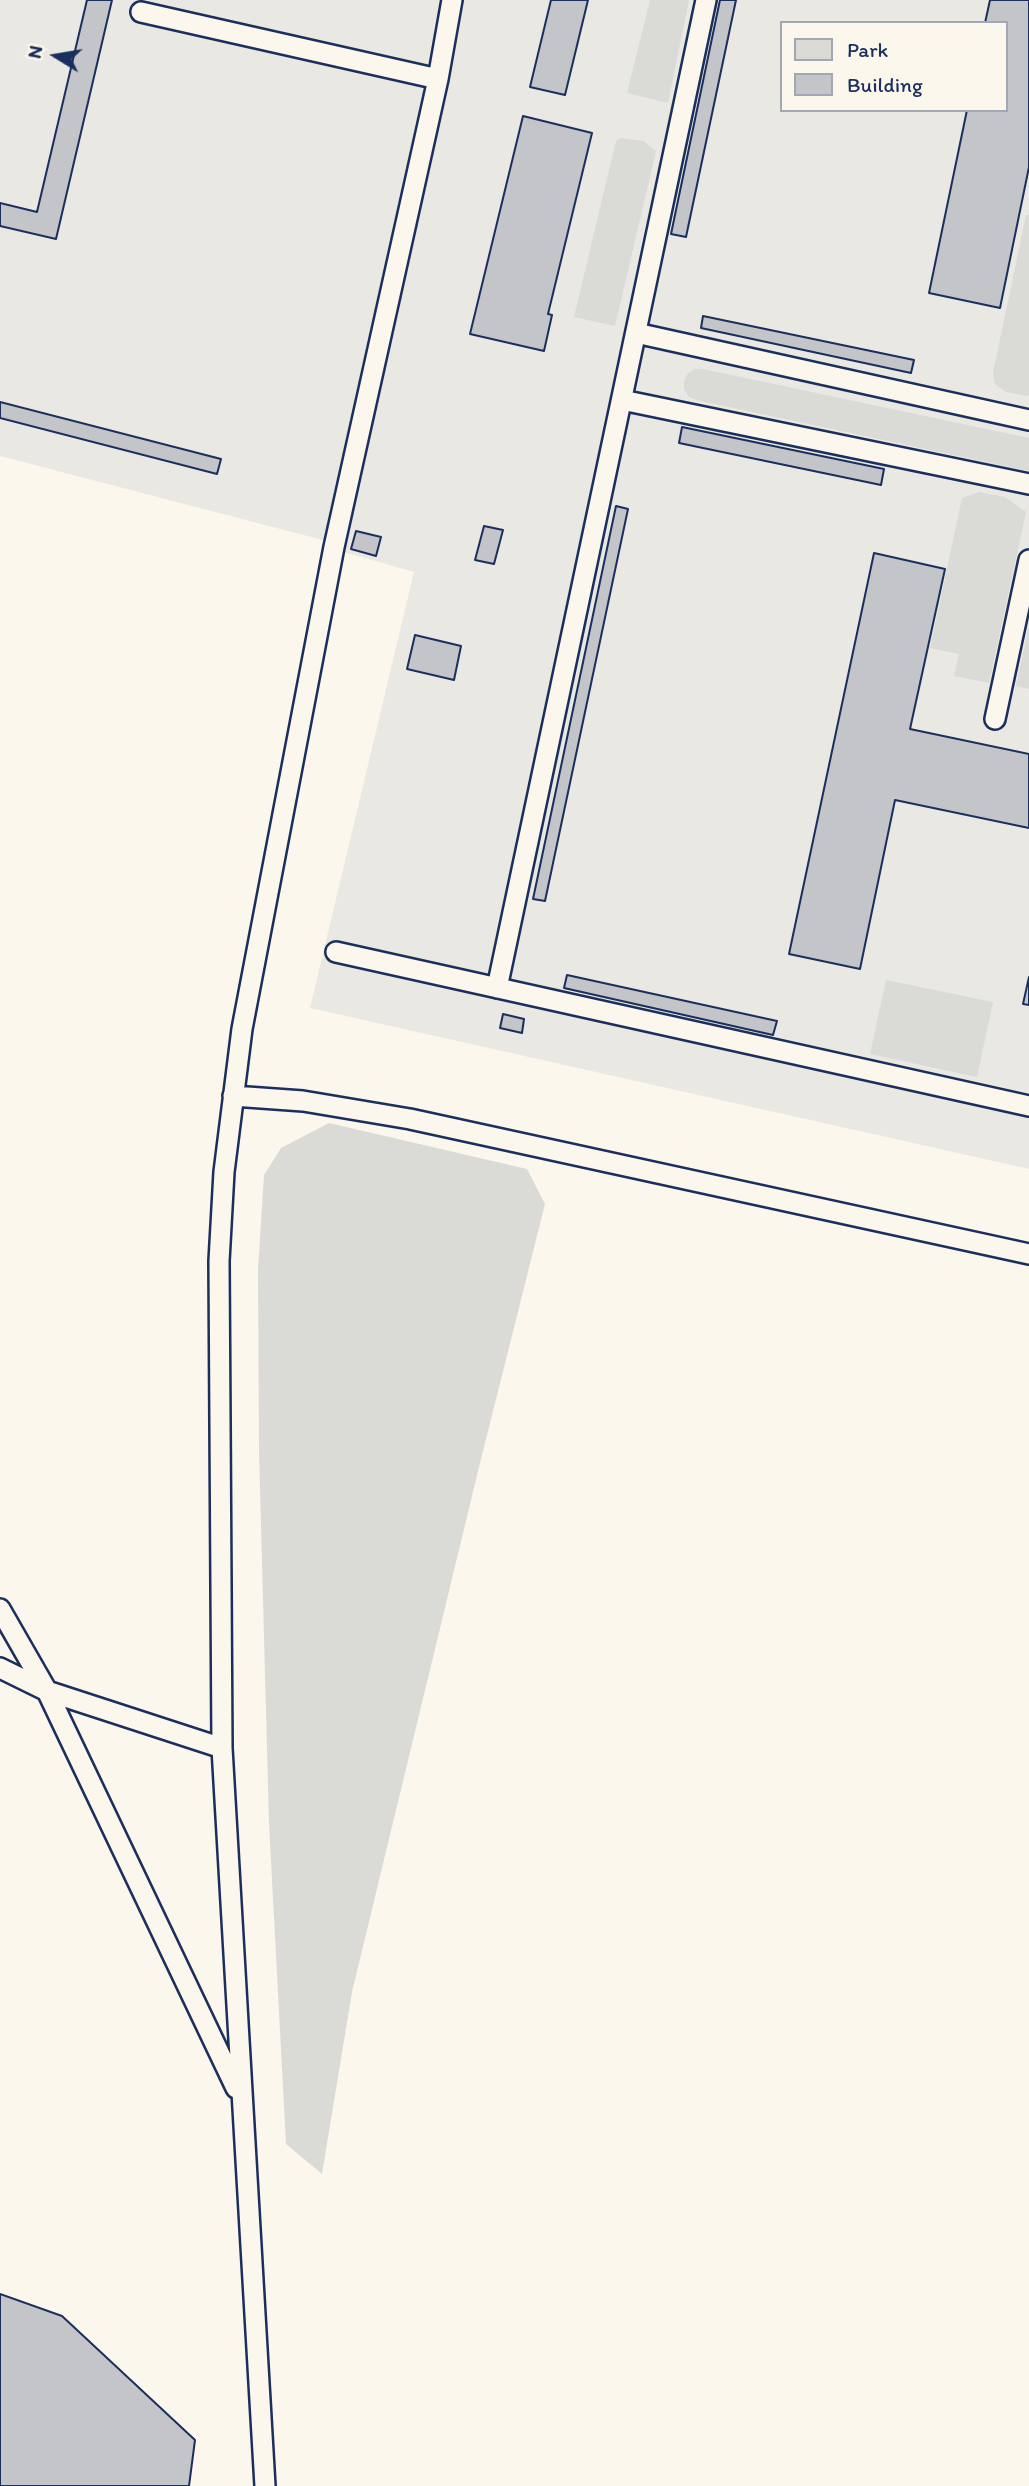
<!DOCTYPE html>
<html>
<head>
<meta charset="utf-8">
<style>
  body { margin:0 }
  #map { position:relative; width:1029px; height:2486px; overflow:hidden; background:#fbf7ec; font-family:Itim,sans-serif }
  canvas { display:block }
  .legend { position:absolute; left:780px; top:21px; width:228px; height:91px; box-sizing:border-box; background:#fbf7ec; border:2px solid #a1a7b3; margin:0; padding:9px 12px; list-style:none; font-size:21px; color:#1b2f5e }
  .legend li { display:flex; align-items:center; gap:14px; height:35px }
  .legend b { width:35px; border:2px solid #a1a7b3 }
  .north { position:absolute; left:21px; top:21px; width:70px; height:70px; -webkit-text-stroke:5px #fbf7ec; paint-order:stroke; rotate:281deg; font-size:19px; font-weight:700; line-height:28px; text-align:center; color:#1b2f5e }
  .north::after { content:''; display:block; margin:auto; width:24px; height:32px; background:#1b2f5e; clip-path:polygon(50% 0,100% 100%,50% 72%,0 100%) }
</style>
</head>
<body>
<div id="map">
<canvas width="1029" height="2486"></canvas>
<ul class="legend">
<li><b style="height:19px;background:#dadad7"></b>Park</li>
<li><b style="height:19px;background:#c3c5c9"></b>Building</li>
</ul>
<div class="north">N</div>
</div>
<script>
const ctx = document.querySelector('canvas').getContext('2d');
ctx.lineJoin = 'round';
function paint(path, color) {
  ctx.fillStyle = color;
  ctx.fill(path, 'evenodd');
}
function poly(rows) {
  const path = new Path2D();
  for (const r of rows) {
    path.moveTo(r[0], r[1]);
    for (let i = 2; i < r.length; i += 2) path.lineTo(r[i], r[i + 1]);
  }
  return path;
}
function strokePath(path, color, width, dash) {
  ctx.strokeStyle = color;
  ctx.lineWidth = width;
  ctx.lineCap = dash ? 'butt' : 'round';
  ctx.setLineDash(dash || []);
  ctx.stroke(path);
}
paint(poly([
  [0,0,1029,0,1029,1169,310,1008,414,572,347,553,319,539,0,456],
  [782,23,1006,23,1006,110,782,110]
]), '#eae8e2');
paint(poly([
  [650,0,689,0,668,103,627,93],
  [621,138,643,141,656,151,615,326,574,317,616,141],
  [1026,215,1029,215,1029,395,1027,396,1006,392,995,384,993,373],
  [695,369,703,369,1029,438,1029,471,696,400,689,397,684,389,684,381,688,373],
  [979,492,1005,497,1026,512,989,683,954,676,959,654,930,648,962,498],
  [1029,626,1029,689,1016,686],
  [886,980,993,1002,977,1077,870,1054],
  [329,1123,527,1169,545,1204,479,1467,352,1992,322,2174,286,2144,269,1823,259,1450,258,1270,264,1175,281,1148]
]), '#dadad7');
const building = poly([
  [87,0,112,0,56,239,0,226,0,203,37,212,87,0],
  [551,0,588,0,565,95,530,87,551,0],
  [720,0,736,0,686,237,671,234,720,0],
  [990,0,1029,0,1029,167,1000,308,929,293,967,110,1006,110,1006,23,985,23,990,0],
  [523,116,592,133,548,314,552,315,544,351,470,334,523,116],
  [703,316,914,360,911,373,701,328,703,316],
  [0,402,221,459,217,474,0,418,0,402],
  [682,427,884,469,881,485,679,443,682,427],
  [616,506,628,509,545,901,533,899,616,506],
  [484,526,503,530,494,564,475,560,484,526],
  [356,531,381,537,376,556,351,549,356,531],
  [874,553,945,569,910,729,1029,754,1029,828,895,800,860,969,789,954,874,553],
  [415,635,461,646,454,680,407,669,415,635],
  [567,975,777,1021,773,1035,564,988,567,975],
  [1029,977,1029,1005,1023,1004,1029,977],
  [503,1014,524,1019,522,1033,500,1028,503,1014],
  [0,2294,62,2316,195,2440,189,2486,0,2486,0,2294]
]);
paint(building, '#c3c5c9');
strokePath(building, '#1b2f5e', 2);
const lane = poly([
  [141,12,438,79],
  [636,333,1029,420],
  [622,400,1029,484],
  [995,719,1029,560],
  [336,952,1029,1106],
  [497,988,706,0],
  [233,1096,303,1101,410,1119,1029,1254],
  [0,1609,47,1691,236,2088],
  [0,1668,47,1691,222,1748],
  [265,2486,222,1748,219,1261,224,1172,242,1029,334,547,438,79,452,0]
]);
strokePath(lane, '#1b2f5e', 24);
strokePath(lane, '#fbf7ec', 19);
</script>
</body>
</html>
